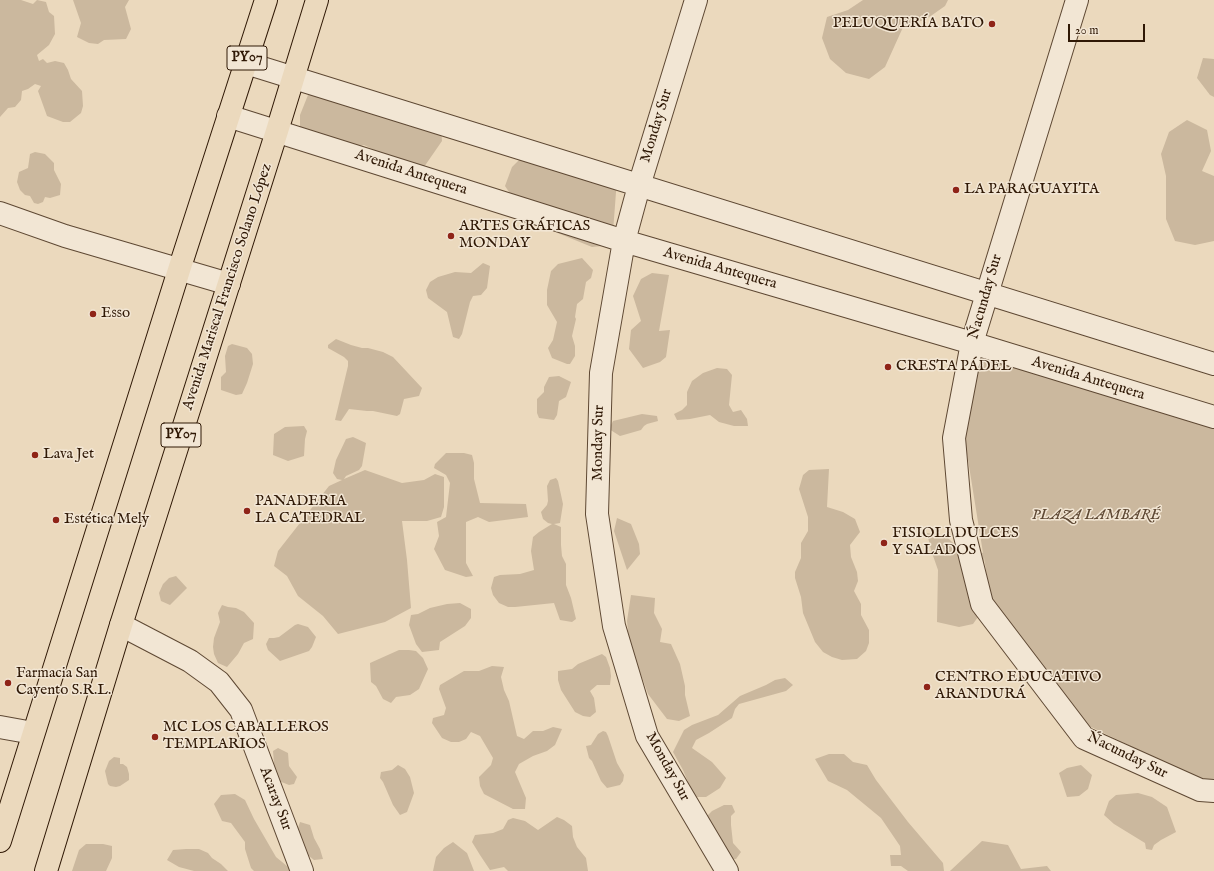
<!DOCTYPE html>
<html>
<head>
<meta charset="utf-8">
<style>
  body { margin:0 }
  #map { position:relative; width:1214px; height:871px; overflow:hidden; background:#ebd9bd; font-family:"IM FELL English",serif }
  canvas { display:block }
  .scale { position:absolute; left:1068px; top:24px; width:77px; height:18px; box-sizing:border-box; border:2px solid #2f1805; border-top:0; padding-left:5px; font-size:12px; line-height:14px; white-space:nowrap; color:#2f1805; -webkit-text-stroke:3px #f2e6d4; paint-order:stroke }
</style>
</head>
<body>
<div id="map">
<canvas width="1214" height="871"></canvas>
<div class="scale">20 m</div>
</div>
<script>
const ctx = document.querySelector('canvas').getContext('2d');
ctx.lineJoin = 'round';
function paint(path, color) {
  ctx.fillStyle = color;
  ctx.fill(path, 'evenodd');
}
function poly(rows) {
  const path = new Path2D();
  for (const r of rows) {
    path.moveTo(r[0], r[1]);
    for (let i = 2; i < r.length; i += 2) path.lineTo(r[i], r[i + 1]);
  }
  return path;
}
function strokePath(path, color, width, dash) {
  ctx.strokeStyle = color;
  ctx.lineWidth = width;
  ctx.lineCap = dash ? 'butt' : 'round';
  ctx.setLineDash(dash || []);
  ctx.stroke(path);
}
function write(font, color, halo, rows, align = 'center') {
  ctx.font = font + ' "IM FELL English",serif';
  ctx.lineWidth = 3;
  ctx.setLineDash([]);
  ctx.textBaseline = 'middle';
  ctx.strokeStyle = halo;
  ctx.fillStyle = color;
  for (const [text, x, y, turn = 0] of rows) {
    ctx.save();
    ctx.translate(x, y);
    ctx.rotate((+turn || 0) * Math.PI / 180);
    ctx.textAlign = isNaN(turn) ? turn : align;
    if (halo) ctx.strokeText(text, 0, 0);
    ctx.fillText(text, 0, 0);
    ctx.restore();
  }
}
paint(poly([
  [0,0,21,0,33,4,37,0,46,2,49,12,54,16,55,34,49,45,37,55,39,61,43,59,47,63,55,61,64,63,68,70,71,79,82,91,83,106,81,113,70,122,63,122,47,116,38,91,41,86,35,84,28,89,22,91,21,100,15,107,8,108,0,117],
  [73,0,129,0,125,7,131,29,126,39,104,40,98,44,89,43,77,37,81,23],
  [863,0,948,0,945,6,925,20,904,25,885,67,869,79,846,73,830,59,822,38,827,17,848,10],
  [1203,58,1214,59,1214,97,1210,95,1197,78],
  [310,90,440,117,442,141,424,167,395,160,364,145,359,146,300,129,300,115],
  [1187,120,1207,130,1211,151,1202,171,1214,176,1214,241,1195,245,1175,241,1166,219,1166,176,1161,154,1169,132],
  [35,152,45,154,54,163,54,170,61,184,60,195,50,198,45,197,43,202,38,204,34,203,30,196,25,195,20,190,17,182,19,172,28,168,30,154],
  [525,154,617,179,612,245,592,247,543,227,513,198,505,186,512,167],
  [582,258,593,270,591,278,586,282,583,299,577,304,575,317,576,319,572,336,575,346,575,356,570,364,567,364,552,358,548,348,553,340,557,322,547,305,547,290,551,271,558,264],
  [483,263,490,266,487,288,481,295,473,296,470,302,462,334,459,339,453,337,447,312,428,298,426,290,430,282,438,277,455,272,471,273],
  [652,273,669,275,659,331,670,330,666,357,660,362,643,368,629,349,631,330,641,321,633,296,641,279],
  [336,339,351,345,362,348,368,348,383,352,393,357,422,388,419,396,404,399,400,414,397,416,373,411,367,411,349,409,341,421,335,420,348,366,348,361,344,357,328,348,328,345],
  [232,344,247,348,252,354,253,364,247,383,242,394,236,395,221,390,221,377,226,372,225,356,228,346],
  [980,357,1214,429,1214,781,1199,779,1087,725,990,599,984,557,985,607,973,624,959,627,937,622,938,570,931,550,927,533,947,537,959,549,983,553,964,435],
  [717,368,727,369,732,375,729,405,733,412,741,410,747,419,748,426,734,426,719,422,710,415,690,419,677,420,674,414,682,410,687,405,687,392,692,381,703,373],
  [559,376,571,382,566,397,559,401,557,415,554,420,539,418,537,413,537,399,544,392,544,387,549,377],
  [642,414,657,416,658,421,647,424,644,426,641,430,620,436,609,429,613,421],
  [304,426,307,431,305,439,304,456,288,461,273,455,274,434,285,427],
  [353,437,366,443,362,466,359,470,346,476,344,479,365,470,402,483,424,480,435,474,444,477,444,507,441,517,427,521,402,521,407,560,411,608,385,622,338,634,323,616,298,596,287,576,274,566,278,551,329,486,342,480,337,479,333,473,336,460,346,439],
  [446,453,464,453,472,455,474,463,474,479,480,503,526,504,528,517,489,522,478,517,466,522,466,563,473,576,466,577,445,570,434,549,439,536,437,522,446,517,450,483,446,475,434,468,435,464],
  [829,469,827,507,843,512,855,519,860,532,850,545,851,557,857,572,858,581,854,591,861,604,861,615,869,630,869,643,866,651,857,659,842,660,832,657,823,652,815,642,803,613,801,597,795,578,795,572,801,558,801,543,808,531,808,517,799,489,803,475,809,470],
  [556,478,558,481,563,504,560,523,554,524,561,527,561,545,562,556,566,564,566,585,571,598,576,619,572,622,560,620,554,603,515,607,508,607,499,603,493,595,491,588,494,577,500,575,520,574,534,570,531,551,533,537,539,532,552,524,548,523,543,519,541,512,547,505,548,501,547,486,550,480],
  [617,518,631,524,639,544,640,554,627,570,614,531],
  [176,576,187,588,170,605,161,601,159,593,163,584,169,578],
  [631,595,655,598,654,613,662,629,660,642,671,644,680,664,685,686,685,695,690,716,679,721,667,719,648,694,629,642,627,621],
  [460,603,471,609,471,618,465,626,440,642,439,650,422,652,416,644,409,625,411,615,418,614,430,608,447,604],
  [222,605,228,607,236,608,244,612,254,623,253,639,244,643,238,654,227,667,218,663,214,654,213,647,214,638,220,622,218,613],
  [298,624,308,627,316,637,312,647,309,651,280,661,268,650,266,644,269,638,274,638,279,637,295,625],
  [399,650,409,650,416,651,423,658,428,669,419,689,410,695,396,697,391,703,383,699,376,686,371,682,370,663],
  [602,654,606,657,610,668,611,676,610,685,597,685,590,691,594,698,596,712,590,717,583,716,575,712,561,690,558,680,558,671,572,669,578,664],
  [492,666,504,667,501,677,504,690,509,701,517,736,524,739,533,731,543,731,553,727,562,729,555,745,547,751,533,756,519,764,515,772,526,798,525,809,513,809,484,794,480,786,479,777,491,765,493,758,480,736,471,732,466,739,459,742,451,742,442,738,432,723,433,718,444,715,446,708,439,689,440,685,464,671,479,671],
  [785,678,793,685,786,691,739,704,735,709,732,718,709,733,696,740,692,748,712,762,726,778,720,788,706,797,696,797,692,792,683,770,673,752,684,730,692,725,718,715,740,696,766,685,775,680],
  [603,731,606,732,608,736,617,763,624,775,623,781,620,785,607,788,601,781,592,761,589,758,586,746,591,745,598,734],
  [278,748,288,753,289,766,297,777,294,784,289,785,279,781,275,775,273,751],
  [829,754,844,754,853,762,867,765,876,780,908,822,943,863,944,871,908,871,901,866,891,866,890,855,901,855,900,846,881,818,847,790,828,781,815,759],
  [114,757,120,758,120,764,123,764,127,767,129,774,129,780,120,786,116,787,110,786,108,784,105,771,109,761],
  [398,765,405,769,410,777,414,793,407,812,400,815,393,805,383,782,380,778,381,772,392,770],
  [1081,765,1092,775,1088,789,1079,796,1067,797,1059,773,1067,768],
  [1138,793,1152,797,1167,807,1176,832,1161,840,1154,845,1152,850,1146,849,1145,843,1114,824,1104,815,1109,801,1116,795],
  [235,794,245,800,254,819,276,857,293,871,254,871,251,868,245,849,245,842,231,823,222,821,214,804,221,795],
  [724,805,732,805,735,812,731,816,731,825,733,843,741,852,736,859,726,860,706,817,712,811],
  [557,817,564,820,572,826,573,837,577,847,586,858,588,871,508,871,504,867,490,870,480,855,472,842,475,835,493,833,503,829,508,820,513,818,525,821,538,830],
  [300,822,310,825,314,838,320,849,323,859,314,860,299,848,296,834],
  [982,841,1008,845,1021,869,1047,866,1051,871,950,871],
  [453,842,467,853,474,871,433,871,436,857,444,848],
  [86,844,103,844,112,846,112,858,106,871,72,871,79,850],
  [186,849,199,849,208,853,212,858,221,864,228,871,194,871,179,867,167,860,173,850]
]), '#cbb89e');
const street = poly([
  [696,0,639,186,624,241,601,373,597,514,614,626,647,736,727,871],
  [1077,0,972,343,954,438,961,520,982,604,1084,738,1200,790,1214,791],
  [246,63,1214,364],
  [228,116,624,241,972,343,1214,417],
  [0,213,65,236,229,284],
  [121,625,190,661,219,682,241,710,302,871],
  [0,727,33,733]
]);
const primary = poly([
  [0,841,179,270,266,0],
  [46,871,121,625,277,131,317,0]
]);
strokePath(street, '#5e4833', 24);
strokePath(primary, '#2f1805', 24);
strokePath(street, '#f2e6d4', 22);
strokePath(primary, '#ebd9bd', 22);
for (const [x, y, r, color] of [
  [992,24,4,"#8f2418"],
  [956,190,4,"#8f2418"],
  [451,236,4,"#8f2418"],
  [93,314,4,"#8f2418"],
  [888,367,4,"#8f2418"],
  [35,455,4,"#8f2418"],
  [247,511,4,"#8f2418"],
  [56,520,4,"#8f2418"],
  [884,543,4,"#8f2418"],
  [8,683,4,"#8f2418"],
  [927,687,4,"#8f2418"],
  [155,737,4,"#8f2418"]
]) {
  const dot = new Path2D();
  dot.arc(x, y, r, 0, 2 * Math.PI);
  ctx.fillStyle = color;
  ctx.fill(dot);
  strokePath(dot, '#f2e6d4', 1.5);
}
for (const [x, y, w] of [
  [247,58,40],
  [181,435,40]
]) {
  const box = new Path2D();
  box.roundRect(x - w / 2, y - 12, w, 24, 3);
  ctx.fillStyle = '#f2e6d4';
  ctx.fill(box);
  strokePath(box, '#2f1805', 1);
}
write('bold 14px', '#2f1805', null, [
  ["PY07",247,58],
  ["PY07",181,435]
]);
write('15px', '#2f1805', '#f2e6d4', [
  ["PELUQUERÍA BATO",984,24,"right"],
  ["LA PARAGUAYITA",964,190],
  ["ARTES GRÁFICAS",459,227],
  ["MONDAY",459,244],
  ["Esso",101,314],
  ["CRESTA PÁDEL",896,367],
  ["Lava Jet",43,455],
  ["PANADERIA",255,502],
  ["LA CATEDRAL",255,519],
  ["Estética Mely",64,520],
  ["FISIOLI DULCES",892,534],
  ["Y SALADOS",892,551],
  ["Farmacia San",16,674],
  ["Cayento S.R.L.",16,691],
  ["CENTRO EDUCATIVO",935,678],
  ["ARANDURÁ",935,695],
  ["MC LOS CABALLEROS",163,728],
  ["TEMPLARIOS",163,745]
], 'left');
write('15px', '#2f1805', '#f2e6d4', [
  ["Monday Sur",657,126,-73],
  ["Avenida Antequera",411,173,18],
  ["Avenida Antequera",720,269,16],
  ["Avenida Mariscal Francisco Solano López",228,287,-72],
  ["Ńacunday Sur",986,297,-74],
  ["Avenida Antequera",1088,379,17],
  ["Monday Sur",599,443,-89],
  ["Ńacunday Sur",1127,756,26],
  ["Monday Sur",667,767,61],
  ["Acaray Sur",275,799,69]
]);
write('italic 15px', '#5e4833', '#f2e6d4', [
  ["PLAZA LAMBARÉ",1096,516]
]);
</script>
</body>
</html>
